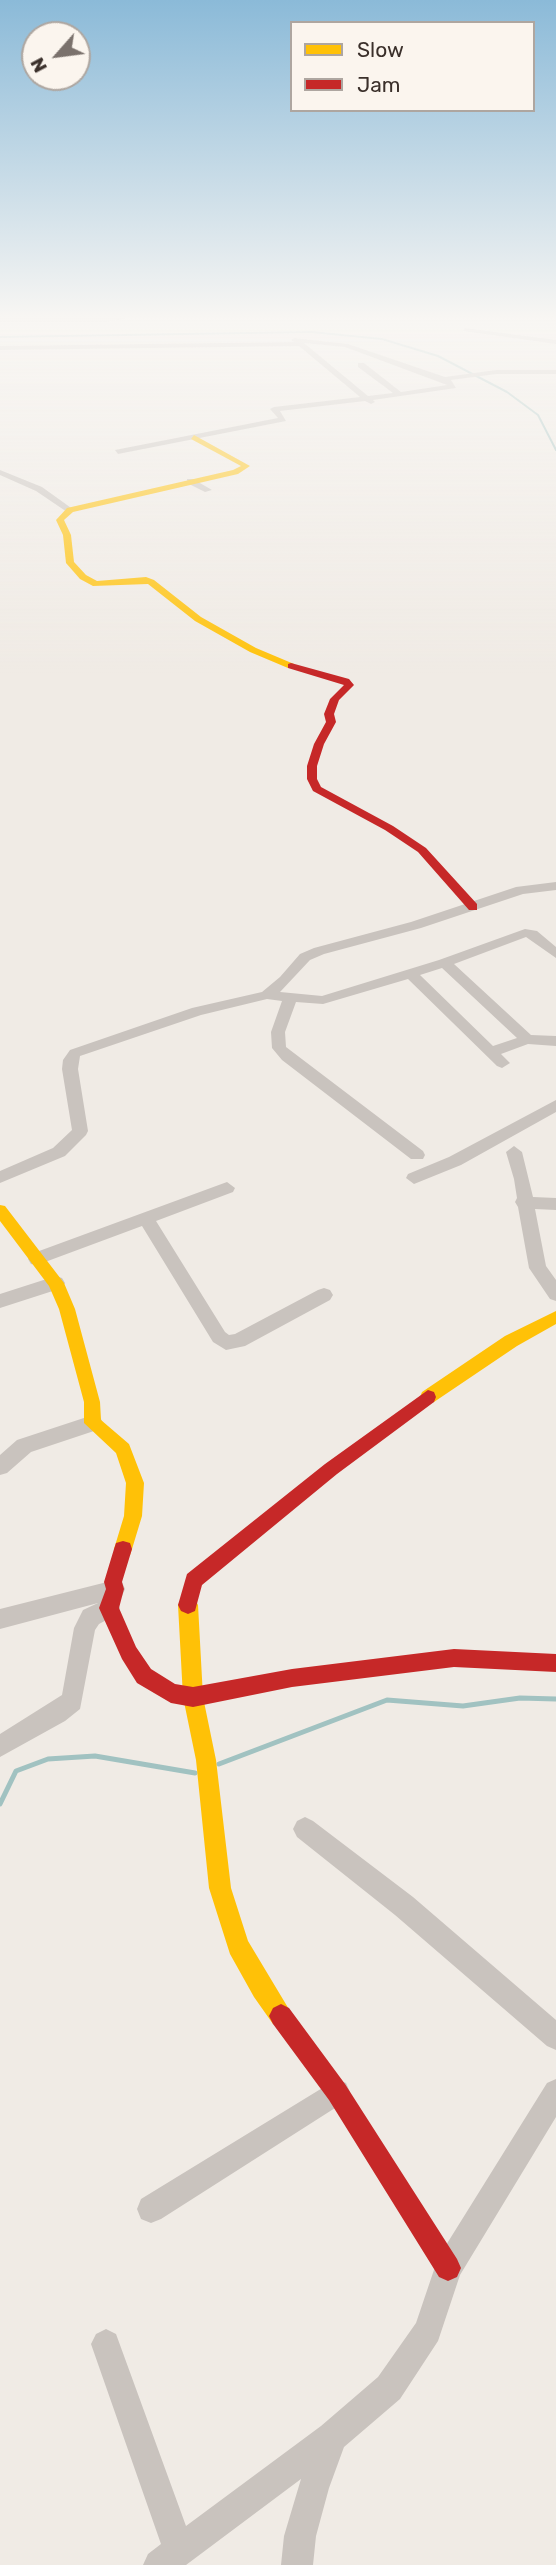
<!DOCTYPE html>
<html>
<head>
<meta charset="utf-8">
<style>
  body { margin:0 }
  #map { position:relative; width:556px; height:2565px; overflow:hidden; background:#f0ebe5; font-family:Rubik,sans-serif }
  canvas { display:block }
  .legend { position:absolute; left:290px; top:21px; width:245px; height:91px; box-sizing:border-box; background:#fbf5ee; border:2px solid #aea6a0; margin:0; padding:9px 12px; list-style:none; font-size:21px; color:#3b302b }
  .legend li { display:flex; align-items:center; gap:14px; height:35px }
  .legend b { width:35px; border:2px solid #aea6a0 }
  .north { position:absolute; left:21px; top:21px; width:70px; height:70px; box-sizing:border-box; background:#fbf5ee; border:2px solid #aea6a0; border-radius:50%; rotate:242deg; font-size:19px; font-weight:700; line-height:28px; text-align:center; color:#3b302b }
  .north::after { content:''; display:block; margin:auto; width:24px; height:32px; background:#7a716c; clip-path:polygon(50% 0,100% 100%,50% 72%,0 100%) }
</style>
</head>
<body>
<div id="map">
<canvas width="556" height="2565"></canvas>
<ul class="legend">
<li><b style="height:9px;background:#ffc107"></b>Slow</li>
<li><b style="height:9px;background:#c62828"></b>Jam</li>
</ul>
<div class="north">N</div>
</div>
<script>
const ctx = document.querySelector('canvas').getContext('2d');
ctx.lineJoin = 'round';
function poly(rows) {
  const path = new Path2D();
  for (const r of rows) {
    path.moveTo(r[0], r[1]);
    for (let i = 2; i < r.length; i += 2) path.lineTo(r[i], r[i + 1]);
  }
  return path;
}
function strokePath(path, color, width, dash) {
  ctx.strokeStyle = color;
  ctx.lineWidth = width;
  ctx.lineCap = dash ? 'butt' : 'round';
  ctx.setLineDash(dash || []);
  ctx.stroke(path);
}
function paint(path, color) {
  ctx.fillStyle = color;
  ctx.fill(path, 'evenodd');
}
strokePath(poly([
  [0,337,311,332,382,339,438,356,507,392,538,415,556,450]
]), '#a1c2c1', 2);
strokePath(poly([
  [219,1764,387,1700,463,1706,520,1698,556,1699],
  [0,1804,16,1771,48,1759,95,1756,195,1773]
]), '#a1c2c1', 5);
paint(poly([
  [124,315,144,315,106,322,0,322,0,318,106,318,124,315],
  [465,328,556,340,556,344,463,331,465,328],
  [294,338,348,344,445,377,496,370,556,370,556,374,496,374,451,380,456,388,373,400,375,402,371,404,365,401,280,411,286,421,118,454,115,450,278,418,270,409,274,407,360,397,299,346,0,350,0,346,294,342,291,340,294,338],
  [304,343,345,347,447,385,401,392,364,363,358,363,358,367,393,393,368,396,304,343],
  [0,470,42,487,74,510,67,512,36,491,0,475,0,470],
  [187,479,193,479,212,490,205,492,187,483,187,479],
  [556,882,556,890,523,894,421,928,324,954,310,960,280,992,322,996,439,960,525,929,537,931,556,947,556,958,526,937,454,964,531,1035,556,1036,556,1046,528,1044,501,1054,510,1063,502,1068,497,1066,408,979,323,1004,296,1002,285,1032,286,1047,423,1151,425,1155,423,1159,411,1159,282,1060,272,1048,271,1032,282,1001,267,999,201,1015,80,1056,78,1069,88,1131,86,1135,65,1156,0,1183,0,1171,53,1148,72,1130,62,1069,63,1060,70,1050,192,1008,262,992,280,977,300,954,314,948,411,922,516,887,556,882],
  [442,968,517,1038,493,1046,420,975,442,968],
  [556,1100,556,1112,461,1165,414,1184,406,1178,408,1174,449,1157,556,1100],
  [514,1146,522,1152,533,1197,556,1198,556,1210,535,1209,546,1266,556,1280,556,1301,550,1299,529,1268,518,1207,515,1202,517,1198,514,1179,506,1152,514,1146],
  [227,1182,235,1188,233,1192,156,1221,225,1332,229,1335,235,1334,318,1290,324,1288,330,1290,333,1295,330,1300,245,1346,226,1350,213,1342,142,1226,37,1265,31,1264,28,1259,31,1254,227,1182],
  [56,1276,62,1278,65,1283,62,1288,0,1308,0,1294,56,1276],
  [93,1415,100,1417,103,1423,100,1429,31,1452,7,1473,0,1475,0,1455,17,1440,93,1415],
  [115,1580,122,1582,125,1589,122,1596,112,1599,116,1601,120,1608,116,1615,99,1624,95,1630,80,1709,65,1721,0,1757,0,1734,62,1695,74,1628,83,1610,98,1603,0,1629,0,1609,115,1580],
  [305,1817,313,1821,413,1897,556,2020,556,2050,547,2046,395,1915,297,1837,293,1829,297,1821,305,1817],
  [337,2079,346,2083,350,2092,346,2101,161,2219,151,2223,141,2219,137,2209,141,2199,337,2079],
  [556,2079,556,2117,460,2275,438,2341,400,2399,344,2447,329,2488,316,2536,313,2565,281,2565,284,2536,301,2479,186,2565,143,2565,148,2554,161,2544,91,2344,96,2334,106,2329,116,2334,186,2526,321,2426,378,2377,416,2323,438,2258,547,2083,556,2079]
]), '#c9c3be');
paint(poly([
  [194,435,250,466,238,474,73,512,64,520,71,535,74,562,86,575,97,581,146,577,154,580,201,617,256,648,294,664,294,668,288,668,250,652,195,621,148,584,93,586,80,579,66,563,63,535,56,520,67,508,233,470,241,466,191,439,194,435],
  [0,1205,5,1206,64,1283,75,1309,100,1402,101,1420,129,1444,144,1483,142,1516,132,1549,130,1555,123,1557,116,1555,114,1549,124,1516,126,1483,116,1453,84,1423,84,1402,59,1309,49,1286,0,1221,0,1205],
  [556,1311,556,1324,517,1346,434,1402,428,1404,422,1402,420,1397,422,1392,505,1336,556,1311],
  [188,1596,195,1599,198,1605,203,1697,216,1760,231,1888,248,1941,293,2016,289,2024,281,2028,273,2024,254,1997,230,1954,209,1888,196,1760,183,1697,178,1605,181,1599,188,1596]
]), '#ffc107');
paint(poly([
  [291,663,349,679,354,685,339,700,334,714,336,722,324,744,317,766,317,779,321,787,393,826,426,848,477,904,477,910,469,910,418,852,385,830,313,791,307,779,307,766,314,744,326,722,324,714,330,699,344,685,288,668,288,664,291,663],
  [428,1390,434,1392,436,1397,434,1402,337,1474,202,1585,195,1611,188,1614,181,1611,178,1605,187,1574,325,1464,428,1390],
  [123,1541,130,1543,132,1549,122,1582,124,1589,119,1608,136,1647,151,1669,175,1684,193,1687,292,1669,454,1649,556,1654,556,1672,454,1667,292,1687,193,1707,171,1703,137,1683,122,1659,99,1608,106,1589,104,1582,114,1549,116,1543,123,1541],
  [281,2004,289,2008,345,2084,457,2259,461,2268,457,2277,448,2281,439,2277,329,2100,273,2024,269,2016,273,2008,281,2004]
]), '#c62828');
const sky = ctx.createLinearGradient(0, 0, 0, 675);
sky.addColorStop(0, '#8bbad8');
sky.addColorStop(0.47, '#f8f6f3');
sky.addColorStop(1, '#f8f6f300');
ctx.fillStyle = sky;
ctx.fillRect(0, 0, 556, 675);
</script>
</body>
</html>
